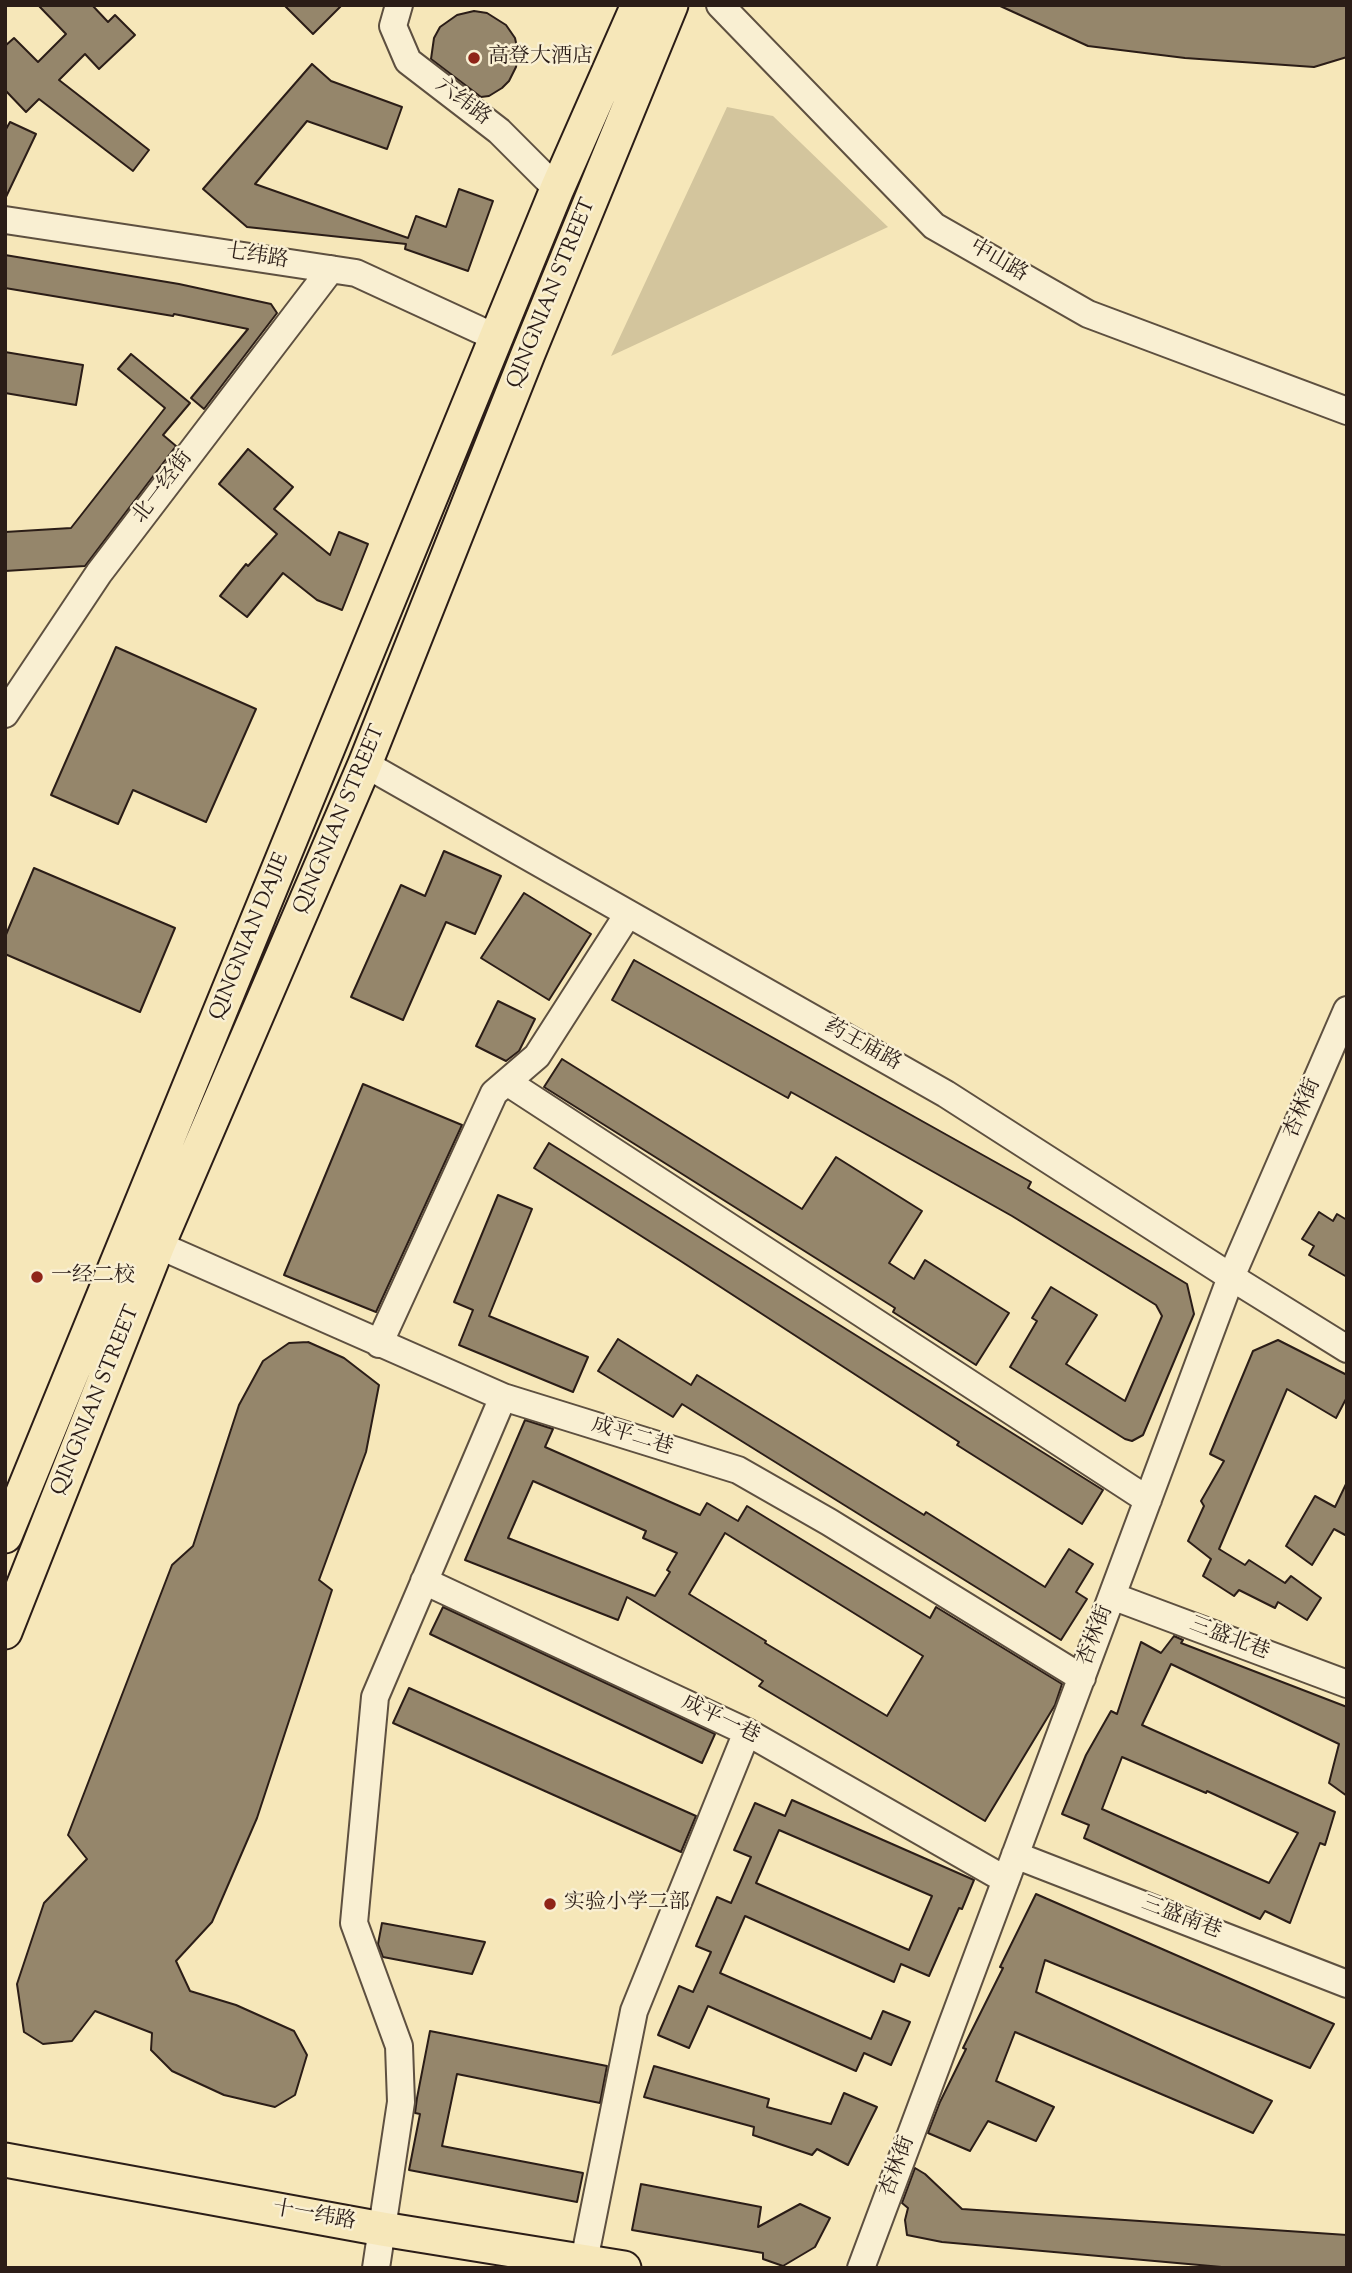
<!DOCTYPE html>
<html>
<head>
<meta charset="utf-8">
<style>
  body { margin:0 }
  #map { position:relative; width:1352px; height:2273px; overflow:hidden; background:#f6e7b9; font-family:"Sorts Mill Goudy",serif }
  canvas { display:block }
  .frame { position:absolute; inset:0; border:7px solid #2b1d17; pointer-events:none }
</style>
</head>
<body>
<div id="map">
<canvas width="1352" height="2273"></canvas>
<div class="frame"></div>
</div>
<script>
const ctx = document.querySelector('canvas').getContext('2d');
ctx.lineJoin = 'round';
function paint(path, color) {
  ctx.fillStyle = color;
  ctx.fill(path, 'evenodd');
}
function poly(rows) {
  const path = new Path2D();
  for (const r of rows) {
    path.moveTo(r[0], r[1]);
    for (let i = 2; i < r.length; i += 2) path.lineTo(r[i], r[i + 1]);
  }
  return path;
}
function strokePath(path, color, width, dash) {
  ctx.strokeStyle = color;
  ctx.lineWidth = width;
  ctx.lineCap = dash ? 'butt' : 'round';
  ctx.setLineDash(dash || []);
  ctx.stroke(path);
}
function write(font, color, halo, rows, align = 'center') {
  ctx.font = font + ' "Sorts Mill Goudy","Noto Serif SC",serif';
  ctx.lineWidth = 5;
  ctx.setLineDash([]);
  ctx.textBaseline = 'middle';
  ctx.strokeStyle = halo;
  ctx.fillStyle = color;
  for (const [text, x, y, turn = 0] of rows) {
    ctx.save();
    ctx.translate(x, y);
    ctx.rotate((+turn || 0) * Math.PI / 180);
    ctx.textAlign = isNaN(turn) ? turn : align;
    if (halo) ctx.strokeText(text, 0, 0);
    ctx.fillText(text, 0, 0);
    ctx.restore();
  }
}
paint(poly([
  [727,107,773,116,888,227,611,356]
]), '#d3c59d');
const building = poly([
  [38,5,92,5,108,22,115,15,135,35,99,69,85,54,59,80,149,150,133,171,39,99,26,112,5,90,5,46,14,38,38,62,66,34,38,5],
  [284,5,342,5,313,34,284,5],
  [998,5,1347,5,1347,57,1314,67,1185,58,1088,46,998,5],
  [474,11,487,13,506,25,515,38,518,52,516,67,509,81,502,88,489,96,481,97,431,59,434,38,440,27,457,15,474,11],
  [312,64,331,81,402,107,387,149,307,121,255,184,408,238,416,216,446,227,459,189,493,201,468,271,405,249,406,244,247,227,203,189,312,64],
  [10,122,36,134,5,199,5,131,10,122],
  [5,255,179,284,271,304,277,313,204,409,191,398,248,329,174,314,173,316,5,288,5,255],
  [5,352,83,365,76,405,5,393,5,352],
  [131,354,190,403,163,435,176,446,85,566,5,571,5,532,71,528,165,408,118,369,131,354],
  [248,449,293,487,274,509,330,555,339,532,368,544,342,610,317,600,283,573,247,617,220,596,246,564,248,566,277,534,219,484,248,449],
  [116,647,256,709,206,822,133,790,118,824,51,795,116,647],
  [444,851,501,876,475,934,446,922,403,1020,351,997,401,885,425,896,444,851],
  [34,868,175,928,140,1012,5,954,5,937,34,868],
  [524,893,591,934,549,1000,481,958,524,893],
  [634,960,1031,1182,1028,1188,1187,1284,1194,1314,1143,1435,1132,1441,1125,1439,1010,1367,1037,1321,1032,1318,1051,1287,1097,1315,1066,1364,1125,1401,1162,1316,1156,1305,1012,1216,791,1092,788,1098,612,1000,634,960],
  [498,1001,535,1019,519,1051,506,1061,476,1046,498,1001],
  [562,1059,802,1209,836,1157,922,1211,889,1263,914,1279,925,1260,1009,1313,976,1365,893,1312,895,1308,544,1087,562,1059],
  [363,1084,462,1125,376,1312,284,1275,363,1084],
  [549,1143,1103,1490,1082,1524,957,1445,959,1442,679,1260,534,1168,549,1143],
  [498,1195,532,1209,489,1316,588,1357,573,1392,459,1345,473,1310,454,1302,498,1195],
  [1319,1212,1333,1221,1337,1214,1347,1220,1347,1277,1309,1255,1314,1246,1302,1239,1319,1212],
  [618,1339,691,1385,697,1375,924,1515,926,1512,1045,1587,1069,1549,1093,1564,1076,1592,1087,1599,1061,1640,682,1404,673,1417,598,1371,618,1339],
  [1278,1340,1347,1375,1347,1397,1336,1418,1287,1389,1219,1549,1245,1565,1249,1560,1285,1583,1291,1576,1321,1598,1307,1620,1278,1602,1275,1608,1239,1590,1234,1596,1203,1576,1211,1559,1188,1541,1204,1506,1201,1501,1224,1461,1210,1454,1253,1351,1278,1340],
  [308,1342,344,1358,379,1385,366,1452,319,1580,332,1590,257,1818,212,1922,176,1961,190,1991,236,2005,294,2031,307,2055,295,2095,275,2107,224,2095,172,2071,151,2050,152,2033,95,2011,72,2041,43,2044,24,2032,17,1984,44,1903,87,1859,68,1835,172,1565,193,1546,239,1405,263,1361,289,1343,308,1342],
  [525,1420,553,1429,545,1447,700,1515,707,1503,738,1521,747,1506,930,1618,936,1607,1062,1684,1055,1705,985,1821,759,1686,763,1681,627,1597,618,1620,465,1560,525,1420],
  [533,1481,646,1531,643,1538,677,1553,667,1570,670,1572,655,1596,508,1538,533,1481],
  [725,1533,923,1656,887,1716,765,1643,766,1641,689,1594,725,1533],
  [1347,1482,1347,1536,1334,1529,1312,1565,1286,1546,1315,1496,1335,1507,1347,1482],
  [443,1607,715,1734,702,1763,430,1634,443,1607],
  [1174,1636,1183,1640,1181,1643,1347,1707,1347,1796,1329,1783,1339,1744,1171,1664,1142,1725,1335,1812,1325,1845,1320,1843,1290,1923,1265,1911,1260,1919,1084,1838,1089,1825,1062,1814,1086,1755,1111,1711,1117,1714,1141,1642,1161,1653,1174,1636],
  [1122,1757,1206,1793,1207,1791,1298,1833,1269,1883,1102,1809,1122,1757],
  [409,1688,696,1816,681,1852,393,1723,409,1688],
  [792,1800,974,1880,962,1909,959,1908,929,1976,901,1964,894,1982,745,1916,720,1973,871,2039,883,2011,910,2022,891,2065,864,2053,856,2071,708,2006,689,2048,658,2035,679,1986,693,1992,711,1952,696,1946,717,1897,731,1903,751,1857,734,1850,755,1803,785,1816,792,1800],
  [779,1830,932,1896,909,1950,756,1883,779,1830],
  [1036,1894,1334,2024,1310,2068,1045,1960,1036,1992,1272,2101,1253,2133,1015,2032,996,2081,1054,2107,1036,2141,988,2121,970,2151,928,2133,940,2102,966,2049,963,2048,1003,1968,1000,1967,1036,1894],
  [382,1923,485,1942,472,1974,383,1957,378,1944,382,1923],
  [430,2031,607,2066,600,2103,457,2074,442,2146,583,2173,577,2202,409,2170,420,2114,415,2113,417,2098,430,2031],
  [654,2066,769,2099,767,2107,831,2124,844,2093,877,2107,848,2165,817,2149,812,2155,753,2135,754,2127,644,2097,654,2066],
  [915,2168,925,2174,962,2209,1347,2235,1347,2268,1233,2268,942,2242,907,2235,905,2220,908,2208,902,2203,915,2168],
  [641,2184,761,2207,758,2227,800,2204,830,2218,815,2247,783,2266,763,2259,763,2253,632,2230,641,2184]
]);
paint(building, '#95866b');
strokePath(building, '#2b1d17', 2);
const minor = poly([
  [399,5,393,26,408,61,499,131,557,189],
  [720,5,934,226,1088,314,1347,411],
  [5,220,356,273,497,338],
  [5,714,99,573,331,269],
  [365,764,946,1094,1231,1277,1347,1349],
  [507,1082,1148,1500],
  [158,1245,503,1397,738,1470,829,1522,1082,1678],
  [379,1344,494,1093,537,1056,628,914],
  [424,1581,747,1732,1006,1880],
  [1112,1596,1347,1684],
  [1015,1855,1347,1984],
  [584,2261,634,2011,747,1732],
  [376,2268,401,2102,399,2046,354,1923,375,1697,503,1397],
  [861,2268,1231,1277,1347,1010]
]);
const major = poly([
  [5,1536,557,189,638,5],
  [5,1632,158,1245,365,764,528,354,671,5],
  [5,2160,382,2229,624,2268]
]);
strokePath(minor, '#5e5040', 30);
strokePath(major, '#2b1d17', 37);
strokePath(minor, '#f9efd2', 26);
strokePath(major, '#f6e7b9', 33);
for (const [x, y, r, color] of [
  [474,58,7,"#8f2418"],
  [37,1277,7,"#8f2418"],
  [550,1904,7,"#8f2418"]
]) {
  const dot = new Path2D();
  dot.arc(x, y, r, 0, 2 * Math.PI);
  ctx.fillStyle = color;
  ctx.fill(dot);
  strokePath(dot, '#f9efd2', 2.5);
}
write('21px', '#2b1d17', '#f9efd2', [
  ["高登大酒店",488,58],
  ["一经二校",51,1277],
  ["实验小学二部",564,1904]
], 'left');
write('21px', '#2b1d17', '#f9efd2', [
  ["六纬路",462,103,37],
  ["七纬路",257,258,9],
  ["中山路",998,262,30],
  ["QINGNIAN STREET",553,294,-68],
  ["北一经街",164,488,-53],
  ["QINGNIAN STREET",341,820,-67],
  ["QINGNIAN DAJIE",251,937,-68],
  ["药王庙路",862,1046,29],
  ["杏林街",1304,1109,-67],
  ["QINGNIAN STREET",97,1401,-68],
  ["成平二巷",632,1438,17],
  ["杏林街",1097,1636,-69],
  ["三盛北巷",1229,1640,21],
  ["成平一巷",720,1721,26],
  ["三盛南巷",1181,1919,21],
  ["杏林街",899,2167,-70],
  ["十一纬路",314,2217,10]
]);
</script>
</body>
</html>
